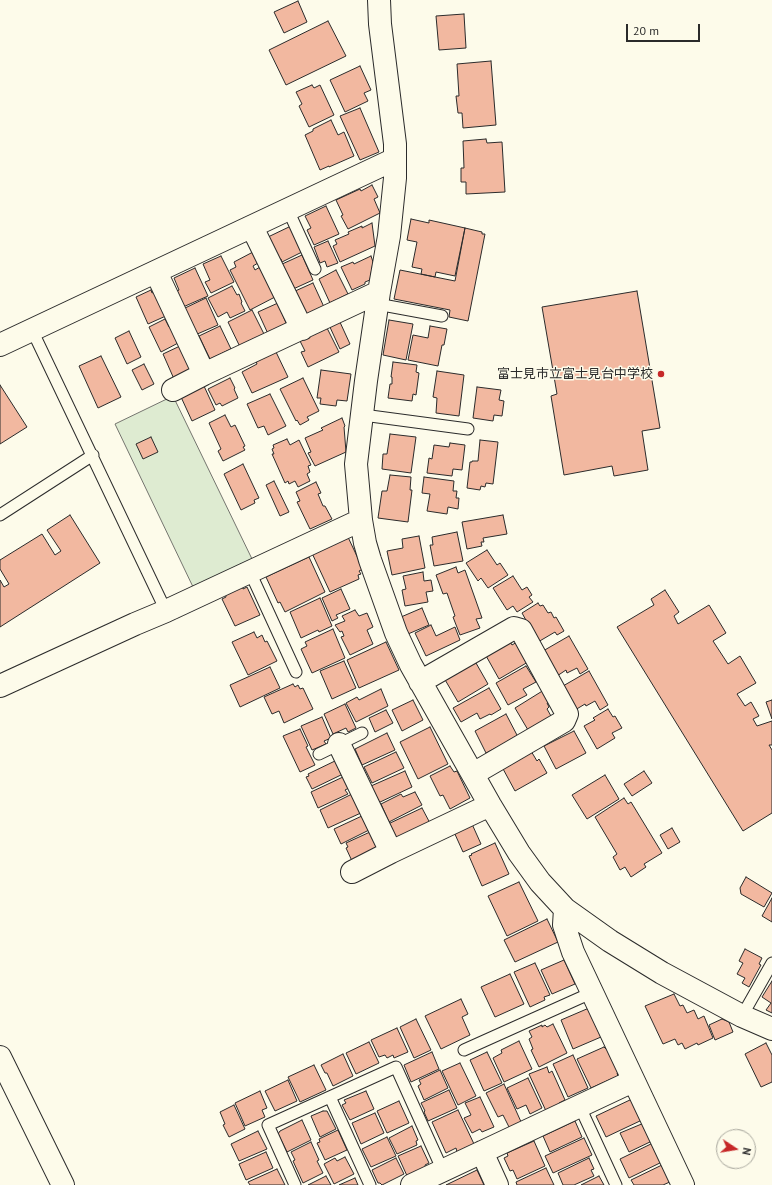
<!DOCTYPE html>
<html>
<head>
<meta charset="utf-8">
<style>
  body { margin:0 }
  #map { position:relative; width:772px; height:1185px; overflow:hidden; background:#fdfbea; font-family:"PT Sans",sans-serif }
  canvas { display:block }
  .north { position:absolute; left:716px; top:1129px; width:40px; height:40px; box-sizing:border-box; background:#fdfbea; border:1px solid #a9a89e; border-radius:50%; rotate:102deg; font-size:11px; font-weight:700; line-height:16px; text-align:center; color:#2b2b2b }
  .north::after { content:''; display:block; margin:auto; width:14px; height:18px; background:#c62828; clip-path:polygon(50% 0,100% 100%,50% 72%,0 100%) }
  .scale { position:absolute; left:626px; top:24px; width:74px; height:18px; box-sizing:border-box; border:2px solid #2b2b2b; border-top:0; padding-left:5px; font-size:12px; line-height:14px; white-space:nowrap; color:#2b2b2b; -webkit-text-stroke:3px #fdfbea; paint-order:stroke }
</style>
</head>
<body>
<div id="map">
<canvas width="772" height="1185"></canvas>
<div class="north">N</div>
<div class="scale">20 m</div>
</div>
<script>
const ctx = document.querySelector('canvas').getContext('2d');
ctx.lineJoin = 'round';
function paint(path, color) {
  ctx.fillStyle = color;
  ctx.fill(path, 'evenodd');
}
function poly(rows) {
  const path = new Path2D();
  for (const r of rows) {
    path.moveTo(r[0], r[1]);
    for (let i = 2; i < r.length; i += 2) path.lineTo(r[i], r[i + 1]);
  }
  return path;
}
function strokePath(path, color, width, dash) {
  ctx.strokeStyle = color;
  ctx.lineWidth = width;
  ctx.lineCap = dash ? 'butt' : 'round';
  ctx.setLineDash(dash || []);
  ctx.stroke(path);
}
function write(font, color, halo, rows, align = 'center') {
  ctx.font = font + ' "PT Sans","Noto Sans JP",sans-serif';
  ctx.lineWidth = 3;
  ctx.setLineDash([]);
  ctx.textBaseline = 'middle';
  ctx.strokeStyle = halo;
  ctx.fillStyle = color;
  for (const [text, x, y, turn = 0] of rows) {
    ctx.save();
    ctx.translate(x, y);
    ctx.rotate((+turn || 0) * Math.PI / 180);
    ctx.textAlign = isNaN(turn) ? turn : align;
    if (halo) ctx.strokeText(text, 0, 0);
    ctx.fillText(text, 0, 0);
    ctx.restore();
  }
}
const green = poly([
  [173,396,253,561,194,589,115,424,173,396]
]);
paint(green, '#deebd1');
strokePath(green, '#74746e', 1);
const building = poly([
  [298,1,307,22,284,33,274,12,298,1],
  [464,14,466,48,439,50,436,16,464,14],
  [328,21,346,56,286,85,269,50,328,21],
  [491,61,496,125,463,128,462,113,458,113,456,96,459,96,457,64,491,61],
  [360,66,371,90,364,93,368,101,345,112,330,80,360,66],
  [312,85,314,88,320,85,334,115,309,127,299,106,302,104,296,92,312,85],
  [360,108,379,152,360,160,340,116,360,108],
  [331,120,338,135,344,132,354,156,329,167,329,166,320,170,305,135,313,131,313,129,331,120],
  [486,139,487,143,502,142,505,192,466,194,466,182,461,182,461,168,464,168,463,141,486,139],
  [372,185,378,197,374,199,380,213,348,229,341,216,343,215,336,200,360,189,361,191,372,185],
  [326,206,339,234,314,245,307,230,311,228,305,216,326,206],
  [411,219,429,223,429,220,465,228,455,276,436,272,435,277,421,274,422,269,412,267,417,242,407,240,411,219],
  [372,223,375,246,340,262,333,246,337,244,335,240,349,234,348,232,362,226,362,228,372,223],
  [291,226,302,252,282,262,281,259,278,260,268,237,291,226],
  [465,228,482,232,482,234,485,234,468,321,449,317,450,310,394,299,400,270,455,281,465,228],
  [328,241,338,263,327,267,325,261,320,263,314,247,328,241],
  [253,252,258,263,253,266,255,270,260,267,275,297,250,310,230,270,236,267,234,262,253,252],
  [302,255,313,280,291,290,280,265,302,255],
  [221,256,234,282,211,293,205,282,210,280,203,264,221,256],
  [371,256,373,262,370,280,365,282,365,284,352,290,341,267,353,262,354,264,371,256],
  [195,268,208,296,183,307,176,292,179,290,174,278,195,268],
  [336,270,348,294,330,303,319,279,336,270],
  [313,283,324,307,305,315,293,292,313,283],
  [232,286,237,295,239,294,242,302,241,303,245,311,230,318,227,312,218,317,208,298,232,286],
  [151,290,152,293,156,291,168,315,148,324,136,297,151,290],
  [637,291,660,428,642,431,648,470,614,476,612,466,564,475,551,396,557,394,542,307,637,291],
  [206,298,218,325,195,335,183,309,206,298],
  [278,303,288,328,269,336,258,312,278,303],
  [252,310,264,334,247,342,241,349,228,322,252,310],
  [165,319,169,327,173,326,180,342,161,352,149,327,165,319],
  [339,320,350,344,340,349,329,325,339,320],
  [389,320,413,324,406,360,383,355,389,320],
  [220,326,231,349,210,359,199,336,220,326],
  [430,326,447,329,444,345,442,345,438,366,408,360,413,335,428,338,430,326],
  [327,328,339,352,308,367,301,352,305,351,300,341,327,328],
  [129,331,141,357,127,364,115,338,129,331],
  [180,346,191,371,174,379,163,354,180,346],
  [276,352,288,377,252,393,242,372,257,364,256,361,276,352],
  [101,356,121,397,98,408,79,366,101,356],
  [393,362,417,365,416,372,419,373,416,395,413,394,412,401,388,398,390,384,392,384,392,377,391,377,393,362],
  [144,364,154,384,142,390,132,370,144,364],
  [321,370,351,374,347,401,337,400,336,406,320,404,321,398,317,398,321,370],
  [437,371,464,375,459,416,436,413,437,398,433,397,437,371],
  [230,378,235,388,234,389,238,398,222,406,220,403,216,405,208,389,230,378],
  [303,378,319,411,307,417,309,420,300,425,297,420,296,421,280,389,303,378],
  [0,385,27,427,0,444,0,385],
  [204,386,215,410,192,421,181,397,204,386],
  [477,387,501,390,499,400,504,401,502,416,494,415,493,421,473,418,477,387],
  [270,394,286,426,268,435,264,426,258,428,247,404,270,394],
  [225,415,231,427,235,425,245,446,243,447,245,450,223,461,218,451,221,449,209,423,225,415],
  [342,418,345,426,344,427,346,452,315,466,308,453,311,452,305,438,323,430,321,428,342,418],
  [390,434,416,437,411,473,382,469,383,454,387,454,390,434],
  [151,437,158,452,143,459,136,444,151,437],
  [287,439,290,445,299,440,311,465,308,466,310,472,307,474,310,481,298,487,295,481,289,484,288,481,285,483,272,454,274,454,272,449,274,448,273,445,287,439],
  [480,440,498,442,493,484,486,483,485,487,481,486,480,490,467,488,470,462,472,462,472,461,478,461,480,440],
  [450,443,465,445,462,470,453,469,452,476,427,473,429,458,432,459,434,445,449,447,450,443],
  [243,464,259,498,254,500,255,503,241,510,224,474,243,464],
  [390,475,411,477,410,490,412,490,408,522,378,518,382,491,387,491,390,475],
  [424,477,454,481,453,491,457,491,456,498,459,498,458,509,448,507,447,514,427,511,430,494,422,493,424,477],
  [274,481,289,512,280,516,266,485,274,481],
  [316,482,321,493,318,494,323,506,325,506,332,519,310,529,297,502,300,501,296,492,316,482],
  [70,515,100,563,0,627,0,580,4,587,9,584,0,569,0,560,42,534,55,555,61,551,47,530,70,515],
  [503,515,507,534,483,538,484,542,481,542,482,546,467,549,462,522,503,515],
  [457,532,463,561,434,566,430,545,433,545,432,537,457,532],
  [347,535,363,569,359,571,361,574,358,575,359,579,330,592,311,551,347,535],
  [419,536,425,568,392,575,387,551,403,548,402,539,419,536],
  [487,550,497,565,500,563,508,575,488,588,481,578,478,581,466,563,487,550],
  [309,557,325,592,285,612,280,602,278,603,266,577,309,557],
  [456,567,458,573,465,570,482,618,476,619,480,628,460,635,453,617,455,616,447,593,443,594,436,575,456,567],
  [423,572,424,581,431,580,433,591,426,592,428,602,405,606,402,590,406,589,403,576,423,572],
  [513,576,522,590,527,587,532,595,529,597,533,602,517,612,513,606,507,610,493,588,513,576],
  [242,586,243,589,247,587,260,615,235,626,222,599,226,597,225,593,242,586],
  [341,589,350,609,336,615,338,618,332,621,322,598,341,589],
  [665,590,679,612,674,616,678,624,709,605,726,633,713,641,728,664,740,656,756,683,737,694,745,706,751,702,759,716,753,719,757,726,772,721,772,745,769,745,772,750,772,813,743,831,617,627,654,605,651,599,665,590],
  [320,598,332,626,319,632,318,630,301,638,290,612,320,598],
  [538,603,540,606,543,605,548,613,551,612,554,618,556,617,564,631,557,635,555,632,538,642,522,613,538,603],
  [422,608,429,625,408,634,401,617,422,608],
  [355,610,359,616,367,613,373,627,367,630,373,644,350,655,341,637,344,636,342,631,340,632,335,625,345,621,342,616,355,610],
  [431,625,436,636,455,627,460,640,426,656,415,633,431,625],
  [333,629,345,658,312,673,301,649,307,646,305,642,333,629],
  [254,632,257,638,262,635,265,642,267,641,277,661,248,675,232,642,254,632],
  [569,636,588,669,580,674,577,668,567,673,566,670,557,676,543,651,569,636],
  [509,640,512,645,517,642,528,662,499,679,485,654,509,640],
  [386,642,399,670,359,688,347,660,386,642],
  [344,661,356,688,332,699,320,671,344,661],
  [476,663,488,684,458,702,444,678,476,663],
  [526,666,536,682,523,689,527,695,508,705,496,683,526,666],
  [270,667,280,688,240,707,230,685,270,667],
  [589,671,608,705,600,710,595,701,586,706,585,704,575,710,563,686,589,671],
  [293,684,295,687,298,685,300,689,303,688,313,709,284,723,279,711,272,714,264,697,293,684],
  [489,688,501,709,491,715,490,714,480,719,477,713,461,722,453,708,489,688],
  [381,689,388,706,356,722,346,703,357,697,359,700,381,689],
  [544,690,550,702,547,703,549,707,547,709,551,716,528,730,515,708,544,690],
  [413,700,423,720,402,731,392,710,413,700],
  [772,700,772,719,766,702,772,700],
  [345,704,356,728,348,732,346,728,333,734,324,714,345,704],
  [608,709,613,717,615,716,622,728,612,733,615,738,597,749,584,726,595,720,593,718,608,709],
  [386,710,393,723,375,732,369,718,386,710],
  [506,714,518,737,486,753,475,731,506,714],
  [322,717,331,738,324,741,326,744,312,750,301,726,322,717],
  [430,727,448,764,418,779,400,742,430,727],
  [300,729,308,746,306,747,315,765,300,772,283,736,300,729],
  [574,731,586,753,556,769,544,746,574,731],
  [387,733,395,750,362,765,355,749,387,733],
  [531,751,537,761,539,759,547,773,515,791,502,767,531,751],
  [396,752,404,768,372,783,364,767,396,752],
  [337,760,343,774,312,789,306,777,309,776,308,774,337,760],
  [450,766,454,772,457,771,470,798,450,809,443,795,440,796,430,776,450,766],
  [405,771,412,787,378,803,371,786,405,771],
  [644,771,652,783,632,796,624,784,644,771],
  [605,775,619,799,587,819,572,795,605,775],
  [343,777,349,788,345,790,348,794,318,808,311,792,343,777],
  [415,792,422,805,389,822,381,804,401,794,403,797,415,792],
  [352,794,363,812,328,828,320,810,352,794],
  [624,798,628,804,631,802,662,853,644,864,646,867,631,877,625,867,620,870,613,857,617,854,595,817,624,798],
  [422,808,431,825,393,840,386,825,422,808],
  [364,815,371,829,341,844,334,829,364,815],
  [472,824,481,844,463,852,454,832,472,824],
  [672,828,680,842,668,849,660,835,672,828],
  [370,832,377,846,374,851,352,861,346,848,348,847,346,843,370,832],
  [495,843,509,874,482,886,469,856,472,855,471,854,495,843],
  [746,877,772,893,764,907,741,894,740,888,746,877],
  [519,882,538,921,507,936,488,896,519,882],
  [772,898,772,922,762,916,772,898],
  [547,919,558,942,515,962,504,940,547,919],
  [745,949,762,958,759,964,761,965,749,987,742,983,745,978,737,974,743,963,739,961,745,949],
  [564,960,575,984,552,994,541,970,564,960],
  [535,963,550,995,544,997,545,1000,530,1007,514,972,535,963],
  [510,974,524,1004,495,1017,481,987,510,974],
  [772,981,772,1013,766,1010,771,1003,762,997,772,981],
  [674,994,680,1006,683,1005,687,1013,694,1010,698,1019,704,1016,713,1038,698,1045,697,1043,685,1049,682,1043,678,1045,675,1039,663,1044,645,1006,674,994],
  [461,999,468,1014,462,1017,470,1035,441,1049,425,1016,461,999],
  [589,1008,601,1037,573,1049,561,1020,589,1008],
  [416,1019,431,1050,414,1058,400,1027,416,1019],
  [722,1019,729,1022,733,1032,715,1040,709,1025,722,1019],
  [553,1024,567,1053,539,1067,531,1050,533,1049,529,1039,532,1037,529,1031,542,1025,542,1027,545,1025,547,1027,553,1024],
  [397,1028,408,1052,394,1058,393,1055,387,1058,385,1055,379,1057,371,1040,397,1028],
  [519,1041,532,1069,504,1082,493,1058,502,1053,501,1050,519,1041],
  [369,1042,379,1063,356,1074,346,1053,369,1042],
  [766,1043,772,1055,772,1082,761,1087,745,1054,766,1043],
  [604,1047,606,1049,607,1049,619,1073,617,1073,618,1076,591,1088,577,1059,604,1047],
  [432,1052,439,1069,411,1082,404,1065,432,1052],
  [487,1052,502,1083,484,1091,470,1060,487,1052],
  [343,1054,353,1076,333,1086,327,1073,325,1073,321,1065,343,1054],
  [573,1055,588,1088,568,1097,553,1064,573,1055],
  [460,1063,476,1096,458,1105,442,1071,460,1063],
  [314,1065,326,1090,300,1102,288,1077,314,1065],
  [547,1067,549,1073,552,1071,565,1100,559,1103,560,1105,546,1111,529,1074,547,1067],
  [440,1070,448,1088,424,1100,418,1086,421,1084,419,1080,440,1070],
  [528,1078,542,1108,530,1114,526,1105,517,1109,507,1088,528,1078],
  [288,1080,297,1101,275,1111,265,1091,288,1080],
  [504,1084,522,1124,510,1129,503,1115,498,1117,486,1093,504,1084],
  [449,1090,457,1108,428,1121,424,1112,425,1111,421,1103,449,1090],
  [260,1091,267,1108,262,1110,265,1117,245,1126,235,1103,260,1091],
  [366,1091,374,1109,350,1120,342,1105,346,1103,344,1100,366,1091],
  [480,1097,494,1127,482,1132,480,1129,472,1133,464,1118,471,1115,465,1103,480,1097],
  [632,1099,642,1120,606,1137,596,1116,632,1099],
  [399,1101,409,1123,387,1133,377,1111,399,1101],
  [234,1105,245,1129,229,1137,223,1125,225,1124,220,1112,234,1105],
  [458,1110,474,1144,457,1152,456,1148,446,1153,432,1122,458,1110],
  [323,1111,327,1111,336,1129,320,1137,311,1116,323,1111],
  [375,1113,384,1133,361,1144,352,1123,375,1113],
  [302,1120,311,1140,287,1152,278,1134,280,1131,302,1120],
  [575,1121,582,1137,550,1152,543,1136,575,1121],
  [644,1123,652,1141,629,1152,620,1133,644,1123],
  [412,1126,418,1140,416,1141,417,1145,397,1154,389,1138,412,1126],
  [338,1130,347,1150,325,1160,317,1143,320,1142,319,1139,338,1130],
  [258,1131,267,1149,239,1161,231,1144,258,1131],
  [387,1137,396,1156,371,1167,362,1149,387,1137],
  [584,1138,592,1155,553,1173,545,1156,584,1138],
  [534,1141,545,1166,517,1179,513,1170,510,1171,504,1158,508,1156,507,1153,534,1141],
  [311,1142,319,1160,317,1161,323,1173,303,1183,293,1161,295,1160,291,1152,311,1142],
  [655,1142,664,1161,629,1178,620,1159,655,1142],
  [421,1146,429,1163,425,1165,426,1169,408,1178,398,1156,421,1146],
  [266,1152,273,1168,246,1180,239,1164,266,1152],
  [345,1157,354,1174,334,1184,324,1164,335,1158,337,1161,345,1157],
  [396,1158,404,1174,382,1185,380,1183,378,1183,372,1170,396,1158],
  [589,1158,594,1169,591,1170,594,1176,574,1185,563,1185,558,1173,589,1158],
  [664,1164,672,1181,663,1185,634,1185,631,1180,664,1164],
  [546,1168,554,1185,517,1185,516,1182,546,1168],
  [277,1169,285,1185,250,1185,248,1182,277,1169],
  [477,1170,484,1185,446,1185,477,1170],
  [326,1176,331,1185,308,1185,326,1176],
  [599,1176,604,1185,581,1185,599,1176],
  [355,1178,358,1185,339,1185,355,1178]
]);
paint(building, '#f2b8a0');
strokePath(building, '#2b2b2b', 1);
const service = poly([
  [288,210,315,269],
  [377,304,442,316],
  [32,330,166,611],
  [363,415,468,429],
  [0,515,93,455],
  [250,572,296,672],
  [319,754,362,733],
  [742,1016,772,963],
  [464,1050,591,993],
  [330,1097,370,1185],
  [580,1107,616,1185],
  [295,1185,268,1125,396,1067,443,1171]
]);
const minor = poly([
  [379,0,380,24,395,144,395,178,389,236,379,292,366,381,356,464,361,520,365,543,370,560,396,633,411,665,490,805,519,853,540,882,565,909,610,941,662,973,742,1016,772,1029],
  [252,227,302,329],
  [156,272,204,374],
  [0,345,395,159],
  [173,390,204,374,379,292],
  [420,682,514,628,521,630,567,714,564,721,473,774],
  [0,686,135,624,166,611,361,520],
  [339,744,391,852],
  [352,872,391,852,490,805],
  [565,909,564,925,573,952,683,1185],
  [0,1057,63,1185],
  [482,1152,497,1185],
  [412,1185,633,1081]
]);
strokePath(service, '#2b2b2b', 13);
strokePath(minor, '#2b2b2b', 24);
strokePath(service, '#fdfbea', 11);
strokePath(minor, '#fdfbea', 22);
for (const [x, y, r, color] of [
  [661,374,4,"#c62828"]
]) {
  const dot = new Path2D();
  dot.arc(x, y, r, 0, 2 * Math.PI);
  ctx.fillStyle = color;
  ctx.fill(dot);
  strokePath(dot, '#fdfbea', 1.5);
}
write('13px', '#2b2b2b', '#fdfbea', [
  ["富士見市立富士見台中学校",653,374]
], 'right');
</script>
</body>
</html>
